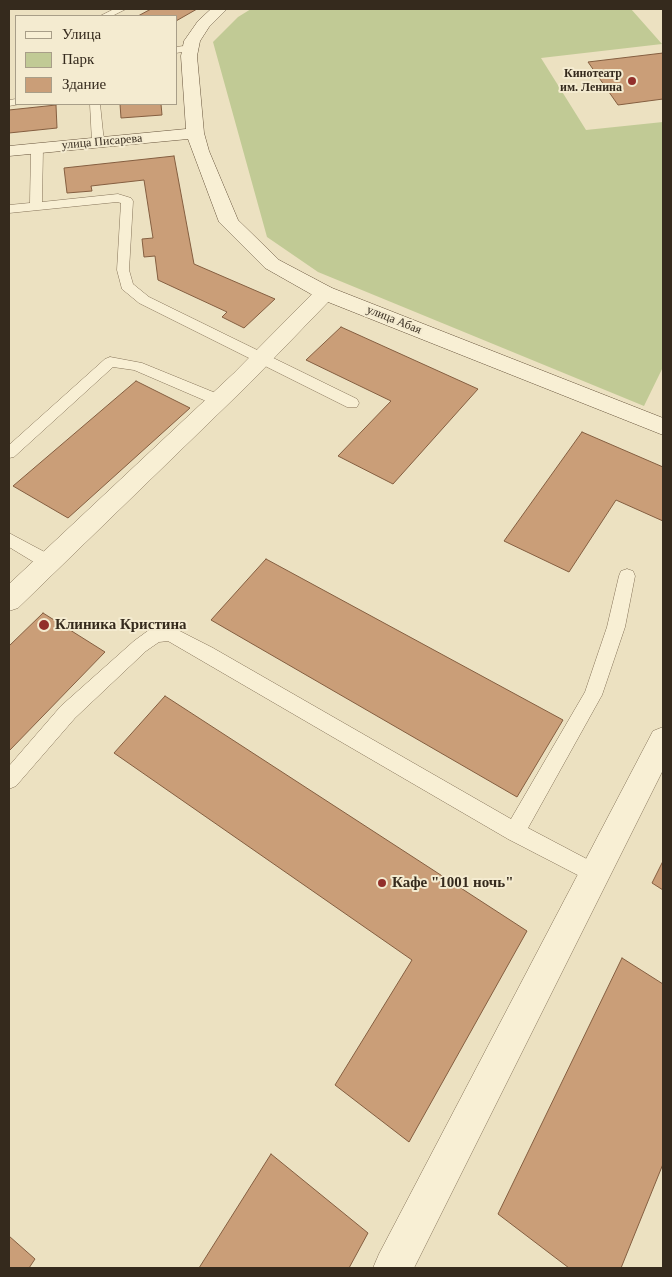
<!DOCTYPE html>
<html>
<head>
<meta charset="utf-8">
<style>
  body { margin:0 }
  #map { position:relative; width:672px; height:1277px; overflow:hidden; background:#ece1c1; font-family:"Times New Roman",serif }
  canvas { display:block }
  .frame { position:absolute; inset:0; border:10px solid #352a1d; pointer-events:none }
  .legend { position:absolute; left:15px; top:15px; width:162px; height:90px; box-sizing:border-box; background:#f4ebd0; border:1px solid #a89e88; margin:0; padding:6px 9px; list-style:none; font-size:15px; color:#352a1d }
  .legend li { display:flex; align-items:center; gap:10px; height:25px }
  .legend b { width:25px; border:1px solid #a89e88 }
</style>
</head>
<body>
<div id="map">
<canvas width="672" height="1277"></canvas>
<div class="frame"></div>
<ul class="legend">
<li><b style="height:6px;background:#f8efd4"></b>Улица</li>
<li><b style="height:14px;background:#c1ca95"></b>Парк</li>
<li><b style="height:14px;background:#ca9e78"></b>Здание</li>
</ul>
</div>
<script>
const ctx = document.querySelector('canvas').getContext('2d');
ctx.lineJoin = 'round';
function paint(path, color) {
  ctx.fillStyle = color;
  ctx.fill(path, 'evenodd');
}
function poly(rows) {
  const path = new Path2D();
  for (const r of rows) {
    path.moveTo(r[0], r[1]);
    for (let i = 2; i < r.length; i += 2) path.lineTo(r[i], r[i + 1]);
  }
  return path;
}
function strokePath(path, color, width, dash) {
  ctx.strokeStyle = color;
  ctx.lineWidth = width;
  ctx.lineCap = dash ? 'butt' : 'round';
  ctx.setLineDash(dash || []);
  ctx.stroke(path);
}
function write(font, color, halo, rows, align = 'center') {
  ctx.font = font + ' "Times New Roman",serif';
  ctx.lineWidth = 4;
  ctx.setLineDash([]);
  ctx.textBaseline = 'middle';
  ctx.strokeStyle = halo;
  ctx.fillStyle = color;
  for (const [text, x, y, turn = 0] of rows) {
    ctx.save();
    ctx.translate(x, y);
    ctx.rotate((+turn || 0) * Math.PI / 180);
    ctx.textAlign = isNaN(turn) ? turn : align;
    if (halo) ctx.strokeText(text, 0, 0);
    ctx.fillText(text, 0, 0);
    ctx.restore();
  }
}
paint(poly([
  [251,9,631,9,662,44,541,58,586,130,663,122,663,367,644,406,318,272,267,237,213,42,238,17]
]), '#c1ca95');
const building = poly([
  [151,9,197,9,176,21,176,16,138,16,151,9],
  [663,53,663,99,618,105,588,62,663,53],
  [120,104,161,104,162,115,121,118,120,104],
  [56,105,57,128,9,133,9,110,56,105],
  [174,156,194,264,275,299,244,328,222,317,227,312,158,280,155,256,144,257,142,239,153,238,144,180,91,186,92,191,67,193,64,168,174,156],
  [341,327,478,389,393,484,338,456,391,401,306,360,341,327],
  [136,381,190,408,68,518,13,486,136,381],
  [582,432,663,467,663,521,616,500,569,572,504,541,582,432],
  [266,559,563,720,517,797,211,620,266,559],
  [43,613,105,652,9,751,9,646,43,613],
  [165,696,527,931,409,1142,335,1085,412,960,114,753,165,696],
  [663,861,663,890,652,883,663,861],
  [622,958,663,984,663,1164,621,1268,569,1268,498,1214,622,958],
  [271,1154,368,1233,349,1268,199,1268,271,1154],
  [9,1236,35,1259,29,1268,9,1268,9,1236]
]);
paint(building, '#ca9e78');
strokePath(building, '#845e40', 1);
const lane = poly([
  [114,9,126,9,112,16,100,16,114,9],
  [191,45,196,48,194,50,176,53,176,47,191,45],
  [16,99,16,104,20,104,9,106,9,100,16,99],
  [90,104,100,104,104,142,98,145,92,142,90,104],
  [37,145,43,148,42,202,118,194,131,198,133,201,129,270,133,284,149,297,357,399,359,403,357,407,347,407,139,303,122,289,117,270,121,203,117,202,9,213,9,205,30,203,31,148,37,145],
  [110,357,142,363,223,396,225,400,223,404,218,405,213,404,134,370,113,367,14,457,9,458,9,445,105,359,110,357],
  [9,533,54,557,56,562,54,567,48,569,42,567,9,547,9,533],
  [627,569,633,571,635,576,625,627,602,695,528,828,602,867,605,874,602,881,595,884,508,839,168,641,159,642,146,651,75,718,16,786,9,789,9,766,61,706,134,641,149,630,170,626,213,648,511,819,585,692,607,627,619,576,621,571,627,569]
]);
const street = poly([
  [325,287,332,288,335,293,332,298,250,383,18,608,9,611,9,584,234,373,318,288,325,287],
  [663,727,663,770,414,1268,373,1268,379,1254,653,731,663,727]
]);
const secondary = poly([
  [211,9,227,9,209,27,200,41,197,56,204,133,209,151,238,220,279,260,332,288,663,418,663,435,318,298,265,268,219,222,188,139,9,156,9,146,186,129,181,56,184,41,198,21,211,9]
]);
strokePath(lane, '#857359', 1);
strokePath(street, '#857359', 1);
strokePath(secondary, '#67543c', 1);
paint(lane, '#f8efd4');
paint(street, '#f8efd4');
paint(secondary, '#f8efd4');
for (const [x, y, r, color] of [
  [632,81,5,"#922f2b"],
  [44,625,6,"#922f2b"],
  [382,883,5,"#922f2b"]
]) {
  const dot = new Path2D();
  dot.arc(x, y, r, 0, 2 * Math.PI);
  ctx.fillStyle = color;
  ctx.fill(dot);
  strokePath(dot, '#f4ebd0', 2);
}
write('bold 12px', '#352a1d', '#f4ebd0', [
  ["Кинотеатр",622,74],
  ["им. Ленина",622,88]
], 'right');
write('12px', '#352a1d', '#f4ebd0', [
  ["улица Писарева",102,142,-5],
  ["улица Абая",394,320,22]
]);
write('bold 15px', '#352a1d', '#f4ebd0', [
  ["Клиника Кристина",55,625],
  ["Кафе \"1001 ночь\"",392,883]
], 'left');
</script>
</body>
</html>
